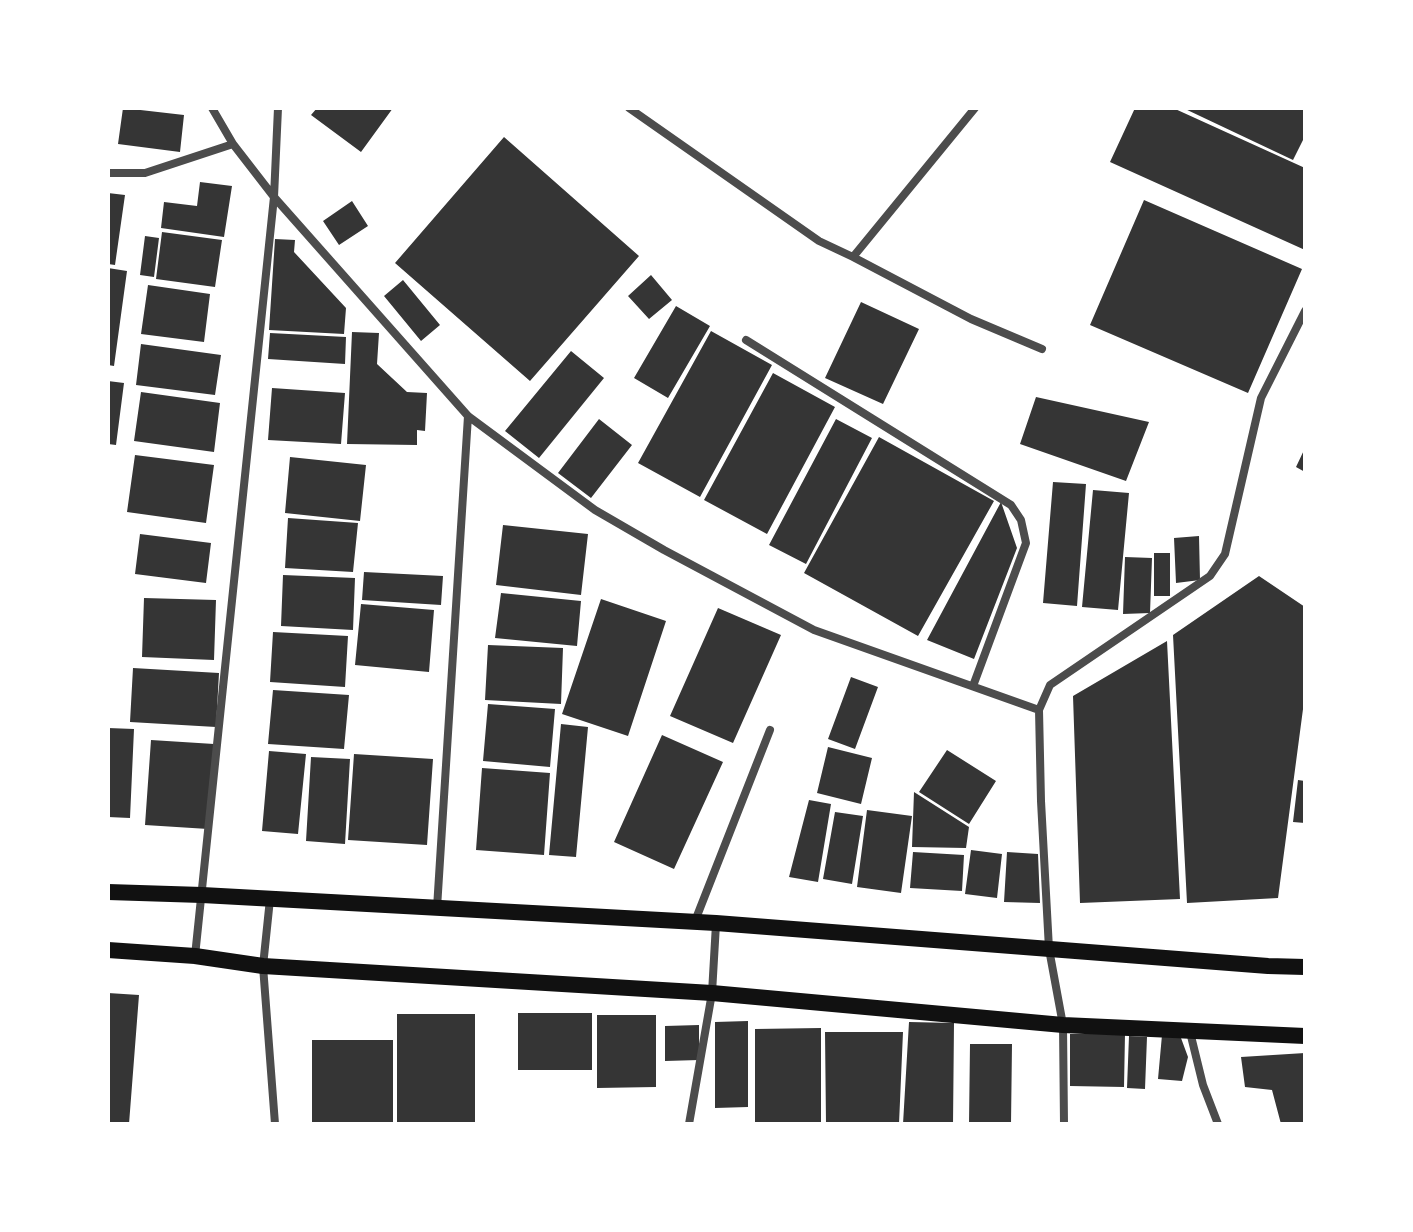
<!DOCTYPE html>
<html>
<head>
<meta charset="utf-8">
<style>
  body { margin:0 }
  #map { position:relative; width:1413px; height:1232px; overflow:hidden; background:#fff; font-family:Karla,sans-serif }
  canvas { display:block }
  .frame { position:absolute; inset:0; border:110px solid #fff; pointer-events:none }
</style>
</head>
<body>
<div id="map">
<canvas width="1413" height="1232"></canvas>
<div class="frame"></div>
</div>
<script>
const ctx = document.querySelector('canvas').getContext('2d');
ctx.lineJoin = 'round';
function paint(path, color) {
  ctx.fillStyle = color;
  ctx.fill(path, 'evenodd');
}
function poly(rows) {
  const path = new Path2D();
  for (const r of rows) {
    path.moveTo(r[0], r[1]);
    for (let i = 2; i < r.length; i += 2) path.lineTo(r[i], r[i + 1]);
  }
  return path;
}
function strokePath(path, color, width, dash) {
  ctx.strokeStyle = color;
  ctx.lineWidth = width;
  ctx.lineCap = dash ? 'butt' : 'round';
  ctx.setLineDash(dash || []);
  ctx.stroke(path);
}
paint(poly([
  [123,108,184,115,180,152,118,144],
  [317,108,393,108,361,152,311,115],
  [1135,108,1173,108,1305,168,1305,250,1110,162],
  [1183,108,1305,108,1305,136,1293,160],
  [504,137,639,256,530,381,395,263],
  [200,182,232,186,224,237,161,228,164,202,197,206],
  [108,193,125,195,115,265,108,264],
  [1144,200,1302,269,1248,393,1090,325],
  [352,201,368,226,339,245,323,221],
  [162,232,222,240,215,287,156,279],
  [145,236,159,238,154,277,140,275],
  [275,239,295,240,294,252,346,308,344,334,269,330],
  [108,268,127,271,114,366,108,365],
  [651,275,672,300,649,319,628,296],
  [403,280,440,325,421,341,384,296],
  [148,285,210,294,204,342,141,334],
  [861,302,919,329,883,404,825,378],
  [676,306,710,326,668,398,634,378],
  [711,331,772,365,700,497,638,463],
  [352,332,379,333,377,364,407,392,427,393,425,431,417,430,417,445,347,444],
  [270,333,346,337,345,364,268,359],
  [141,344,221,355,215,395,136,385],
  [571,351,604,378,539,458,505,431],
  [773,373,835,407,767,534,704,500],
  [108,381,124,383,116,445,108,444],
  [272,388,345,393,341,444,268,440],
  [141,392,220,403,214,452,134,441],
  [1036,397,1149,422,1126,481,1020,444],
  [599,419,632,445,591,498,558,473],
  [836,419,872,438,806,564,769,545],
  [879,437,994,501,918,636,804,573],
  [1305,448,1305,472,1296,467],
  [135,455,214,465,206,523,127,512],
  [290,457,366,465,360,521,285,513],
  [1053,482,1086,484,1077,606,1043,603],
  [1093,490,1129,493,1118,610,1082,607],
  [1001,502,1017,548,974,659,927,640],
  [288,518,358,523,353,572,285,568],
  [503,525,588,534,581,595,496,585],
  [140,534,211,543,206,583,135,574],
  [1199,536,1200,580,1176,583,1174,538],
  [1154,553,1170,553,1170,596,1154,596],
  [1125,557,1152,558,1150,613,1123,614],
  [364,572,443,576,441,605,362,600],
  [283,575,355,578,353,630,281,626],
  [1259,576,1305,607,1305,694,1278,898,1187,903,1173,635],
  [501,593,581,601,577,646,495,638],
  [144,598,216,600,214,660,142,657],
  [601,599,666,621,628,736,562,714],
  [361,604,434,610,429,672,355,665],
  [718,608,781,635,733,743,670,716],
  [273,632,348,636,345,687,270,682],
  [1167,641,1180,899,1080,903,1073,696],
  [488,645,563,648,561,704,485,700],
  [133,668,219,673,216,727,130,722],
  [851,677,878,687,855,749,828,739],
  [273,690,349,695,344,749,268,744],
  [488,704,555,709,550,767,483,761],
  [561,724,588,727,576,857,549,855],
  [108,728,134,729,130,818,108,817],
  [662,735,723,762,674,869,614,842],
  [151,740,214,744,208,829,145,825],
  [828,747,872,758,861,804,817,793],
  [947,750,996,781,969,824,919,792],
  [269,751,306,754,298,834,262,831],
  [354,754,433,759,427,845,348,840],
  [311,757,350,759,345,844,306,841],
  [482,768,550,773,544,855,476,850],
  [1298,780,1305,781,1305,823,1293,822],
  [914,792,969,827,966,848,912,847],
  [809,800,831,804,818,882,789,877],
  [867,810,912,816,901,893,857,887],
  [835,812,863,816,852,884,823,879],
  [971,850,1002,854,997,898,965,894],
  [913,852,964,855,962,891,910,888],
  [1007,852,1038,854,1040,903,1004,902],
  [108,993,139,995,129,1124,108,1124],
  [518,1013,592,1013,592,1070,518,1070],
  [397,1014,475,1014,475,1124,397,1124],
  [597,1015,656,1015,656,1087,597,1088],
  [748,1021,748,1107,715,1108,715,1022],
  [909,1022,954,1023,953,1124,903,1124],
  [699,1025,699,1060,665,1061,665,1026],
  [821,1028,821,1124,755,1124,755,1029],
  [825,1032,903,1032,899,1124,826,1124],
  [1070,1034,1125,1034,1124,1087,1070,1086],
  [1162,1035,1181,1038,1188,1057,1182,1081,1158,1079],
  [1129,1036,1147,1037,1145,1089,1127,1088],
  [312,1040,393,1040,393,1124,312,1124],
  [970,1044,1012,1044,1011,1124,969,1124],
  [1305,1053,1305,1124,1281,1124,1272,1090,1245,1087,1241,1057]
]), '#353535');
strokePath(poly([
  [278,108,274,197,468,416,595,510,664,550,814,630,1039,710],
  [629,108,819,241,853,257,975,108],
  [108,173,145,173,233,144],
  [853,257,971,319,1042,349],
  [746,340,1011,505,1021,520,1026,543,973,686],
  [270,899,263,966,275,1124],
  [437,908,468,416],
  [695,921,770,730],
  [195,956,274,197,233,144,212,108],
  [1190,1032,1203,1085,1218,1124],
  [689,1124,712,993,716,924],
  [1064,1124,1063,1025,1049,949,1041,801,1039,710,1050,685,1210,576,1225,554,1261,398,1305,311]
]), '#4c4c4c', 8);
strokePath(poly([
  [108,892,202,895,716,923,1268,966,1305,967],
  [108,950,195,956,263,966,712,993,1063,1025,1305,1036]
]), '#111', 16);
</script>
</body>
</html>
